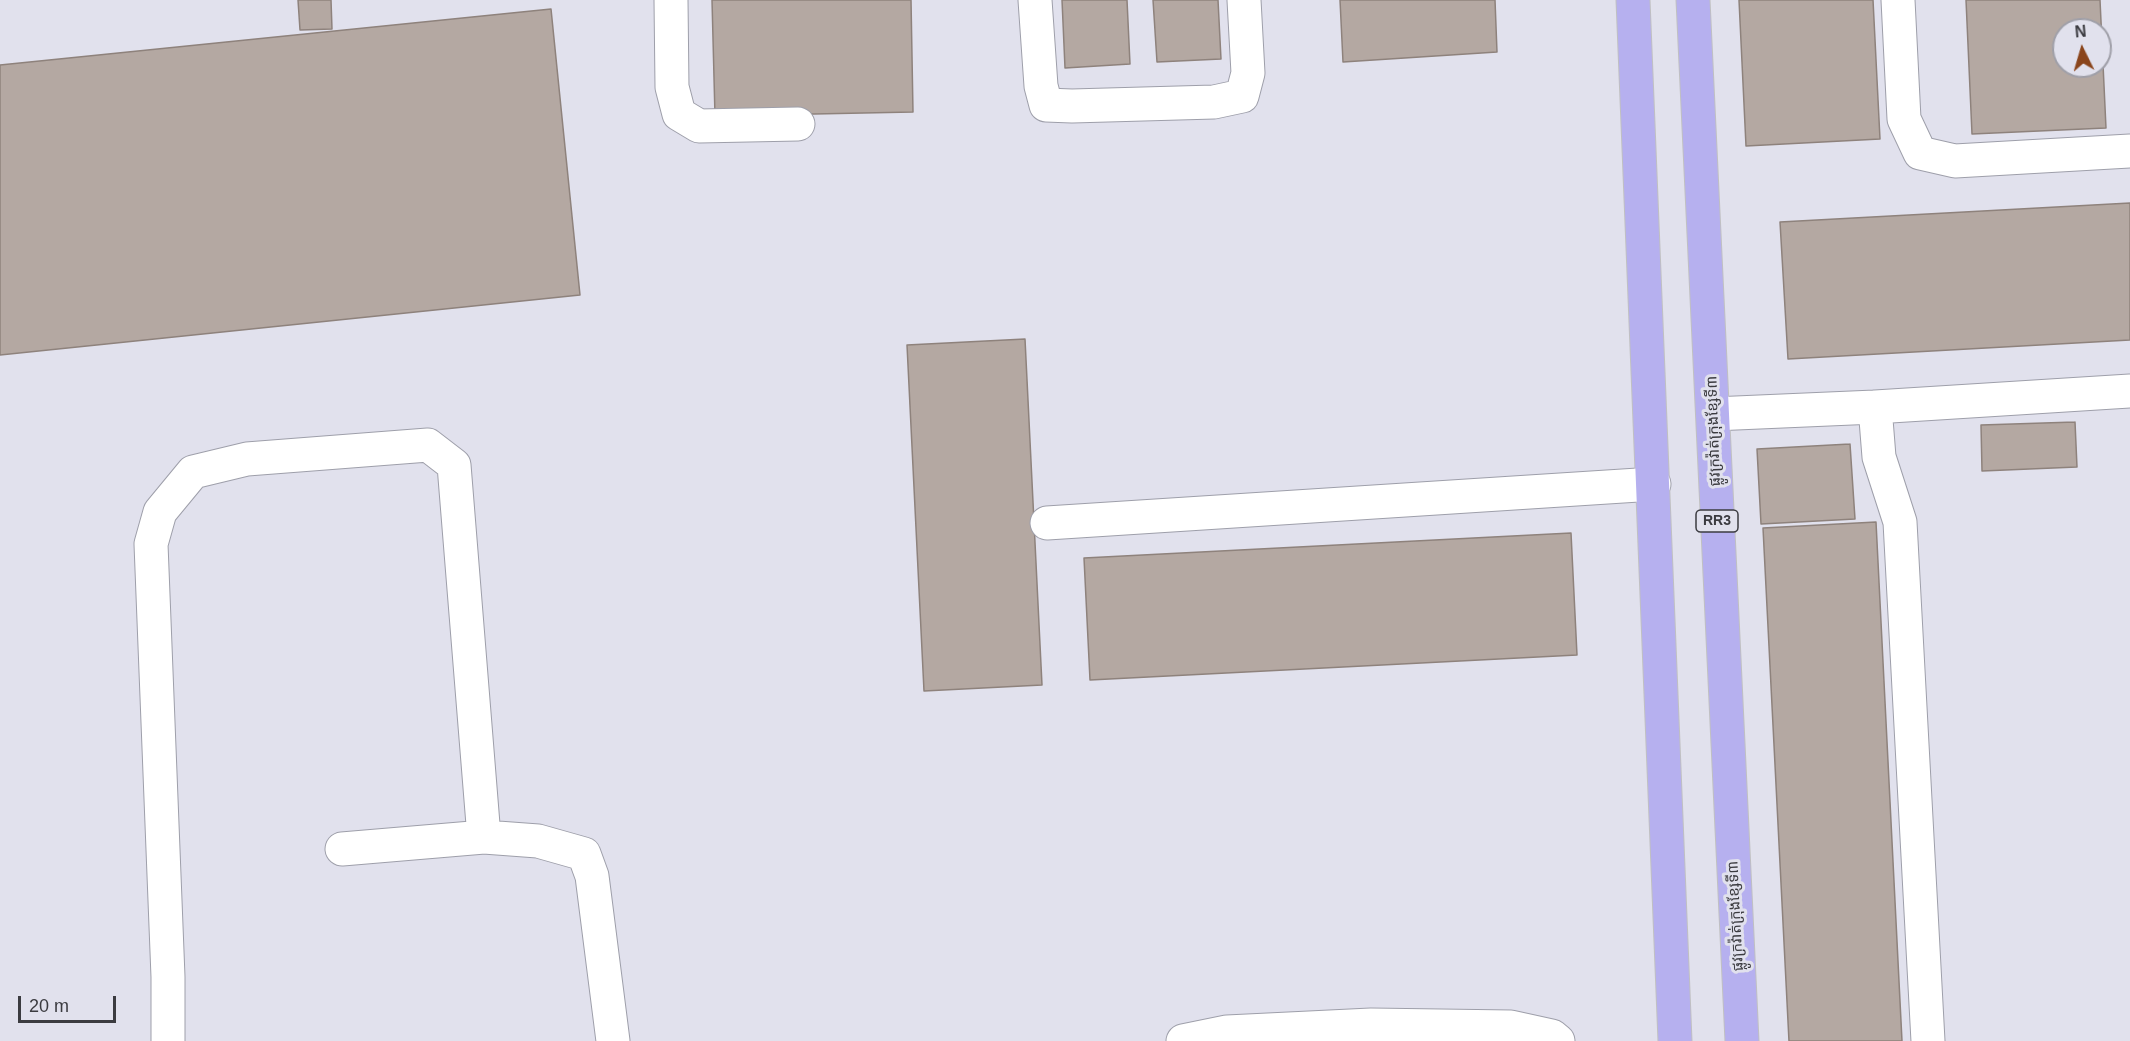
<!DOCTYPE html>
<html>
<head>
<meta charset="utf-8">
<style>
  body { margin:0 }
  #map { position:relative; width:2130px; height:1041px; overflow:hidden; background:#e1e1ed; font-family:Helvetica,sans-serif }
  canvas { display:block }
  .north { position:absolute; left:2052px; top:18px; width:60px; height:60px; box-sizing:border-box; background:#e1e1ed; border:2px solid #9f9fa8; border-radius:50%; rotate:355deg; font-size:16px; font-weight:700; line-height:24px; text-align:center; color:#3b3b40 }
  .north::after { content:''; display:block; margin:auto; width:21px; height:27px; background:#8a451c; clip-path:polygon(50% 0,100% 100%,50% 72%,0 100%) }
  .scale { position:absolute; left:18px; top:996px; width:98px; height:27px; box-sizing:border-box; border:3px solid #3b3b40; border-top:0; padding-left:8px; font-size:18px; line-height:21px; white-space:nowrap; color:#3b3b40; -webkit-text-stroke:4px #e1e1ed; paint-order:stroke }
</style>
</head>
<body>
<div id="map">
<canvas width="2130" height="1041"></canvas>
<div class="north">N</div>
<div class="scale">20 m</div>
</div>
<script>
const ctx = document.querySelector('canvas').getContext('2d');
ctx.lineJoin = 'round';
function paint(path, color) {
  ctx.fillStyle = color;
  ctx.fill(path, 'evenodd');
}
function poly(rows) {
  const path = new Path2D();
  for (const r of rows) {
    path.moveTo(r[0], r[1]);
    for (let i = 2; i < r.length; i += 2) path.lineTo(r[i], r[i + 1]);
  }
  return path;
}
function strokePath(path, color, width, dash) {
  ctx.strokeStyle = color;
  ctx.lineWidth = width;
  ctx.lineCap = dash ? 'butt' : 'round';
  ctx.setLineDash(dash || []);
  ctx.stroke(path);
}
function write(font, color, halo, rows, align = 'center') {
  ctx.font = font + ' Helvetica,"Noto Sans Khmer",sans-serif';
  ctx.lineWidth = 6;
  ctx.setLineDash([]);
  ctx.textBaseline = 'middle';
  ctx.strokeStyle = halo;
  ctx.fillStyle = color;
  for (const [text, x, y, turn = 0] of rows) {
    ctx.save();
    ctx.translate(x, y);
    ctx.rotate((+turn || 0) * Math.PI / 180);
    ctx.textAlign = isNaN(turn) ? turn : align;
    if (halo) ctx.strokeText(text, 0, 0);
    ctx.fillText(text, 0, 0);
    ctx.restore();
  }
}
const building = poly([
  [298,0,331,0,332,29,300,30,298,0],
  [712,0,911,0,913,112,715,116,712,0],
  [1062,0,1127,0,1130,64,1065,68,1062,0],
  [1153,0,1218,0,1221,59,1157,62,1153,0],
  [1340,0,1495,0,1497,52,1343,62,1340,0],
  [1739,0,1873,0,1880,139,1746,146,1739,0],
  [1966,0,2100,0,2106,128,1972,134,1966,0],
  [2064,30,2100,30,2100,66,2064,66,2064,30],
  [551,9,580,295,0,355,0,65,551,9],
  [2130,203,2130,340,1788,359,1780,222,2130,203],
  [1025,339,1042,685,924,691,907,345,1025,339],
  [2075,422,2077,467,1982,471,1981,425,2075,422],
  [1850,444,1855,519,1761,524,1757,449,1850,444],
  [1876,522,1902,1041,1789,1041,1763,528,1876,522],
  [1571,533,1577,655,1090,680,1084,558,1571,533]
]);
paint(building, '#b4a8a2');
strokePath(building, '#8e827c', 1.5);
const minor = poly([
  [671,0,672,87,679,114,699,126,798,124],
  [1035,0,1041,86,1046,105,1072,106,1214,102,1242,96,1248,73,1244,0],
  [1898,0,1904,119,1920,153,1955,161,2130,151],
  [1875,407,1879,457,1900,522,1928,1041],
  [1713,414,1875,407,2130,391],
  [1047,523,1654,484],
  [342,849,484,837,538,841,584,854,592,876,613,1041],
  [168,1041,168,977,151,544,160,512,193,472,247,459,428,445,454,465,484,837],
  [1183,1041,1227,1032,1371,1025,1511,1027,1552,1036,1558,1041]
]);
const major = poly([
  [1633,0,1675,1041],
  [1693,0,1742,1041]
]);
strokePath(minor, '#9e9faa', 35);
strokePath(major, '#c0c0c2', 35);
strokePath(minor, '#fff', 33);
strokePath(major, '#b6b0ef', 33);
for (const [x, y, w] of [
  [1717,521,42]
]) {
  const box = new Path2D();
  box.roundRect(x - w / 2, y - 11, w, 22, 4.5);
  ctx.fillStyle = '#e1e1ed';
  ctx.fill(box);
  strokePath(box, '#3b3b40', 1.5);
}
write('bold 14px', '#3b3b40', null, [
  ["RR3",1717,521]
]);
write('15px', '#3b3b40', '#e1e1ed', [
  ["ផ្លូវក្រវ៉ាត់ក្រុងខ្សែទី៣",1714,431,-92],
  ["ផ្លូវក្រវ៉ាត់ក្រុងខ្សែទី៣",1736,916,-93]
]);
</script>
</body>
</html>
